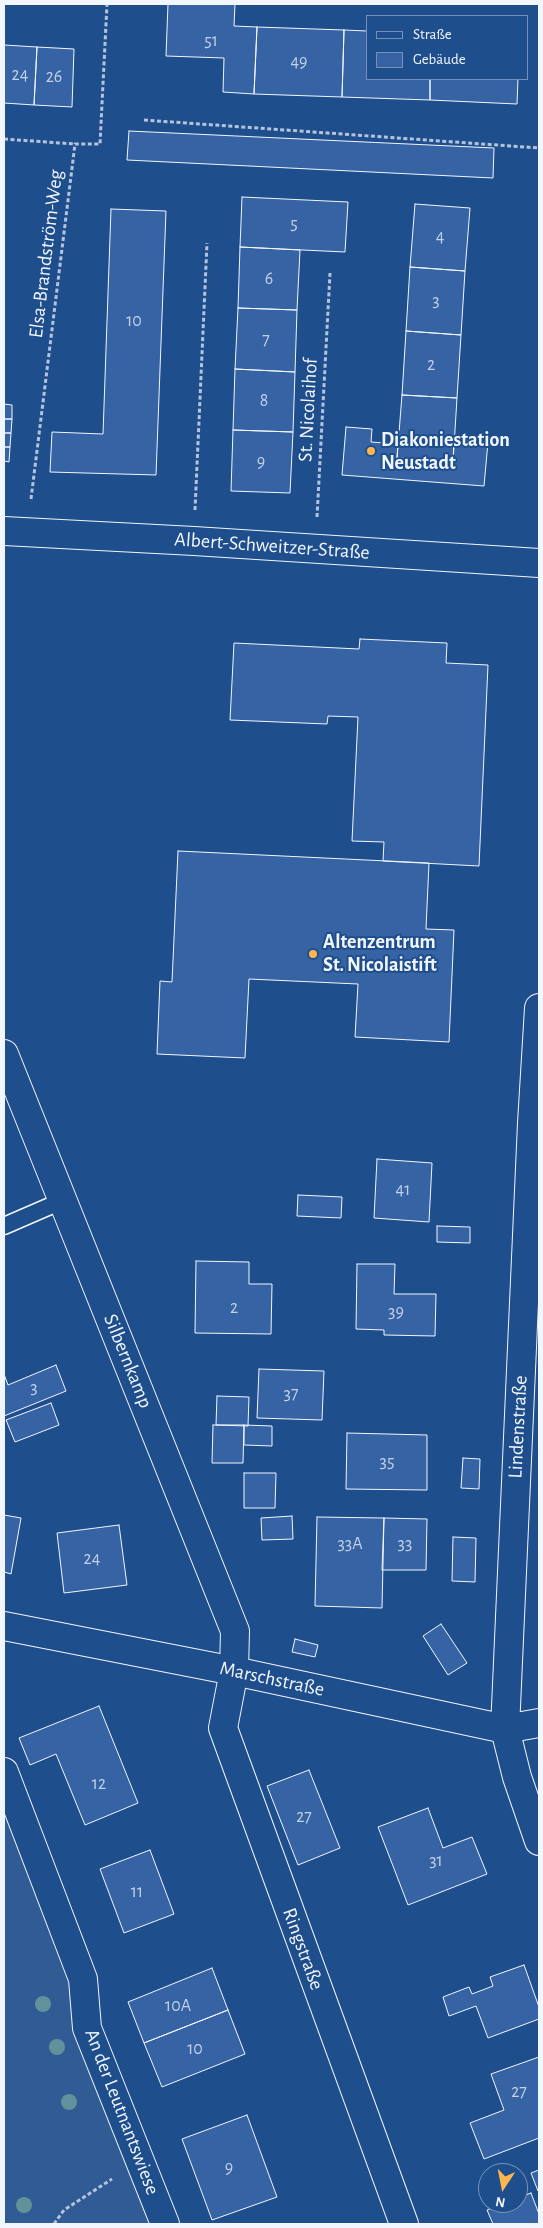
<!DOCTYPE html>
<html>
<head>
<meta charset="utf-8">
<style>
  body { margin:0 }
  #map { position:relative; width:543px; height:2228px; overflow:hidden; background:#1f4e8c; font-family:"Alegreya Sans",sans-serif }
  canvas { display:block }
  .frame { position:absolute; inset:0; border:5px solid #f2f6ff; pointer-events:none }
  .legend { position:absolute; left:366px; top:15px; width:162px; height:65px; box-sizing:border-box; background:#1f4e8c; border:1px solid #7391ba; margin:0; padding:6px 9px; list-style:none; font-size:15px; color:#f2f6ff }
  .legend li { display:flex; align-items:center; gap:10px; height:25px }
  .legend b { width:25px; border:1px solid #7391ba }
  .north { position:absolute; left:478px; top:2163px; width:50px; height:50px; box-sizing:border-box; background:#1f4e8c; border:1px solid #7391ba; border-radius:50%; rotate:191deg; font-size:14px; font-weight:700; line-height:20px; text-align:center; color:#f2f6ff }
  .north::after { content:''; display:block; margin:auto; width:18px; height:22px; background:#ffb74d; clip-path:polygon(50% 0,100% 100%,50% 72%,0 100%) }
</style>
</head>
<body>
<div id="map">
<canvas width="543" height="2228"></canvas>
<div class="frame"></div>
<ul class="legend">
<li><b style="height:6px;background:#1f4e8c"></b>Straße</li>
<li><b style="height:14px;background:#3563a3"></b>Gebäude</li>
</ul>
<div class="north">N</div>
</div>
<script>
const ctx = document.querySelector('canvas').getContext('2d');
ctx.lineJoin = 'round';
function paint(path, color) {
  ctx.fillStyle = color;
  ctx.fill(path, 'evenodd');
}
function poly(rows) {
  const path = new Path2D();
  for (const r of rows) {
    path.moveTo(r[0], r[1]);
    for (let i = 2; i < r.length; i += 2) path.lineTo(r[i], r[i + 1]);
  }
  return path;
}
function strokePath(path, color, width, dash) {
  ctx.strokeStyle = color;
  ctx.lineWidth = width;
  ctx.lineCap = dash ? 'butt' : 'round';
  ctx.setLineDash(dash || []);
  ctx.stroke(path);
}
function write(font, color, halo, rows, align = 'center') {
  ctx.font = font + ' "Alegreya Sans",sans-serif';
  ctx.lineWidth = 4;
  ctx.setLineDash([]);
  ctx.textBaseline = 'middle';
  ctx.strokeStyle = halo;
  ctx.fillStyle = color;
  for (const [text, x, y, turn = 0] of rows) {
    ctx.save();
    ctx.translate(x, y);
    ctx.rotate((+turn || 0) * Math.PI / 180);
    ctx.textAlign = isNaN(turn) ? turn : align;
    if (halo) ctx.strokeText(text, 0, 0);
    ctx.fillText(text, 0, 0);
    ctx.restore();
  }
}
const built = poly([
  [4,1800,156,2224,4,2224,4,1800]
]);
paint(built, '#305b95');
strokePath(built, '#a8bbd7', 1);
const building = poly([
  [168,4,235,4,234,26,257,27,254,94,223,92,224,58,166,56,168,4],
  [257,27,344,30,342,97,254,94,257,27],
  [344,30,367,31,367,79,430,79,430,100,342,97,344,30],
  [4,45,37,47,34,105,4,103,4,45],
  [37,47,74,49,72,107,34,105,37,47],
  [430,79,518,79,517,104,430,100,430,79],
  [129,131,494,148,493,178,127,160,129,131],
  [242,197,348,202,345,252,240,247,242,197],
  [415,204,470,208,465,271,410,267,415,204],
  [111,209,166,211,156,475,50,472,52,432,103,434,111,209],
  [240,247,300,250,297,310,238,308,240,247],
  [410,267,465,271,461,335,406,331,410,267],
  [238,308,297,310,295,372,235,369,238,308],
  [406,331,461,335,457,398,402,395,406,331],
  [235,369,295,372,293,432,233,430,235,369],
  [402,395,457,398,453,462,397,458,402,395],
  [4,404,12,405,12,419,4,419,4,404],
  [4,419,12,419,11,433,4,433,4,419],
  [346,427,372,429,371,442,398,444,397,458,453,462,454,439,488,442,484,486,342,475,346,427],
  [233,430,293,432,290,493,231,491,233,430],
  [4,433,11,433,10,447,4,447,4,433],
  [4,447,10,447,9,462,4,461,4,447],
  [360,639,447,643,446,663,488,665,479,866,383,861,384,842,352,841,358,717,328,716,327,724,230,720,234,643,359,649,360,639],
  [178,851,429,863,426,929,454,930,449,1042,355,1037,358,984,249,979,245,1058,157,1054,160,981,172,982,178,851],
  [377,1159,432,1163,429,1222,374,1218,377,1159],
  [298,1195,342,1197,341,1218,297,1216,298,1195],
  [437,1226,470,1227,470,1243,437,1242,437,1226],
  [196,1261,249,1262,249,1284,272,1284,271,1334,195,1333,196,1261],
  [357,1264,395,1264,394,1294,436,1294,435,1336,384,1335,384,1330,356,1329,357,1264],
  [56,1365,66,1391,4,1416,4,1374,8,1385,56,1365],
  [259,1369,324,1371,322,1420,257,1418,259,1369],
  [217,1396,249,1397,248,1426,216,1425,217,1396],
  [51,1403,59,1425,15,1442,6,1420,51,1403],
  [213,1425,244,1425,243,1463,212,1463,213,1425],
  [244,1425,272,1426,272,1446,244,1445,244,1425],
  [347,1433,427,1435,427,1490,346,1489,347,1433],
  [463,1458,480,1459,479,1489,461,1488,463,1458],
  [244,1473,276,1473,275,1508,244,1508,244,1473],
  [4,1515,21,1518,11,1574,4,1572,4,1515],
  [292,1516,293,1539,262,1540,261,1518,292,1516],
  [317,1517,384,1518,382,1608,315,1606,317,1517],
  [384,1518,427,1519,426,1570,382,1570,384,1518],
  [119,1525,127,1585,64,1593,57,1533,119,1525],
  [453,1537,476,1538,475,1582,452,1581,453,1537],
  [441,1624,467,1663,448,1675,423,1636,441,1624],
  [295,1639,318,1645,315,1657,292,1652,295,1639],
  [99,1706,138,1803,85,1825,56,1754,30,1765,19,1738,99,1706],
  [309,1770,340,1848,298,1865,267,1786,309,1770],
  [428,1808,443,1848,472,1837,487,1874,408,1905,378,1827,428,1808],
  [150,1850,174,1914,124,1933,100,1869,150,1850],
  [524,1965,539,2007,539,2019,488,2038,476,2006,449,2016,443,1997,469,1987,472,1994,493,1986,490,1977,524,1965],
  [212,1968,228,2010,144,2043,128,2002,212,1968],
  [228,2010,245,2054,162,2087,144,2043,228,2010],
  [539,2057,539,2138,484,2159,470,2123,504,2110,491,2074,539,2057],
  [247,2115,277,2197,212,2220,182,2139,247,2115],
  [539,2170,539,2190,538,2191,531,2173,539,2170],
  [531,2193,539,2214,539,2224,493,2224,487,2210,505,2203,518,2203,518,2198,531,2193]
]);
paint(building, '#3563a3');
strokePath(building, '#f2f6ff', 1);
const service = poly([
  [4,1226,64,1200]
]);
const minor = poly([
  [4,531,194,541,539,563],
  [539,1008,532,1123,505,1729,517,1777,539,1841],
  [4,1054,235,1631,234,1671,223,1728,404,2224],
  [4,1626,234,1671,505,1729,539,1723],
  [4,1772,83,1979,87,2028,165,2224]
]);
strokePath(service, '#f2f6ff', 19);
strokePath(minor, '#f2f6ff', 30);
strokePath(poly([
  [144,120,539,148],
  [4,139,75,144],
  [31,499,75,144,100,144,107,4],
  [195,510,207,243],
  [317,517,330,273],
  [54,2224,64,2210,112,2179]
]), '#b3c4dc', 3, [4, 2.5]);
strokePath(service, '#1f4e8c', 16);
strokePath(minor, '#1f4e8c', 28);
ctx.fillStyle = '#61919a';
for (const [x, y] of [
  [43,2004],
  [57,2047],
  [69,2102],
  [24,2205]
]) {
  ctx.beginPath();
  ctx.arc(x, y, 8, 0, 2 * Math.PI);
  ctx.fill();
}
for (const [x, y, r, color] of [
  [371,451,5,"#ffb74d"],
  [313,954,5,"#ffb74d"]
]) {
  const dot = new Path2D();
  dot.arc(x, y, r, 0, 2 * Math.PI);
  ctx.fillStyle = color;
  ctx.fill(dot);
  strokePath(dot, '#1f4e8c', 2);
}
write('18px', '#c3d1e8', null, [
  ["51",211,41],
  ["49",299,62],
  ["24",20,75],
  ["26",54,77],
  ["5",294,224],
  ["4",440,237],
  ["6",269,279],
  ["3",436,301],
  ["10",134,321],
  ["7",266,340],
  ["2",431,365],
  ["8",264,401],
  ["9",261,462],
  ["41",403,1190],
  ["2",234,1308],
  ["39",396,1312],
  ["3",34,1388],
  ["37",291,1394],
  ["35",387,1462],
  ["33A",350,1544],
  ["33",405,1544],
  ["24",92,1559],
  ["12",99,1784],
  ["27",304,1817],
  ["31",436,1861],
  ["11",137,1892],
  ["10A",178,2006],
  ["10",195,2049],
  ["27",519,2092],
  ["9",229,2168]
]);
write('20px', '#f2f6ff', '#1f4e8c', [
  ["Elsa-Brandström-Weg",46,254,-83],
  ["St. Nicolaihof",308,410,-87],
  ["Albert-Schweitzer-Straße",272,546,4],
  ["Silbernkamp",128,1361,68],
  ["Lindenstraße",518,1427,-87],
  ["Marschstraße",272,1679,12],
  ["Ringstraße",303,1949,70],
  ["An der Leutnantswiese",122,2112,69]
]);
write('bold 20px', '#f2f6ff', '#1f4e8c', [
  ["Diakoniestation",381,440],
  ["Neustadt",381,463],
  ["Altenzentrum",323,942],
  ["St. Nicolaistift",323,965]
], 'left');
</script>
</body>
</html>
